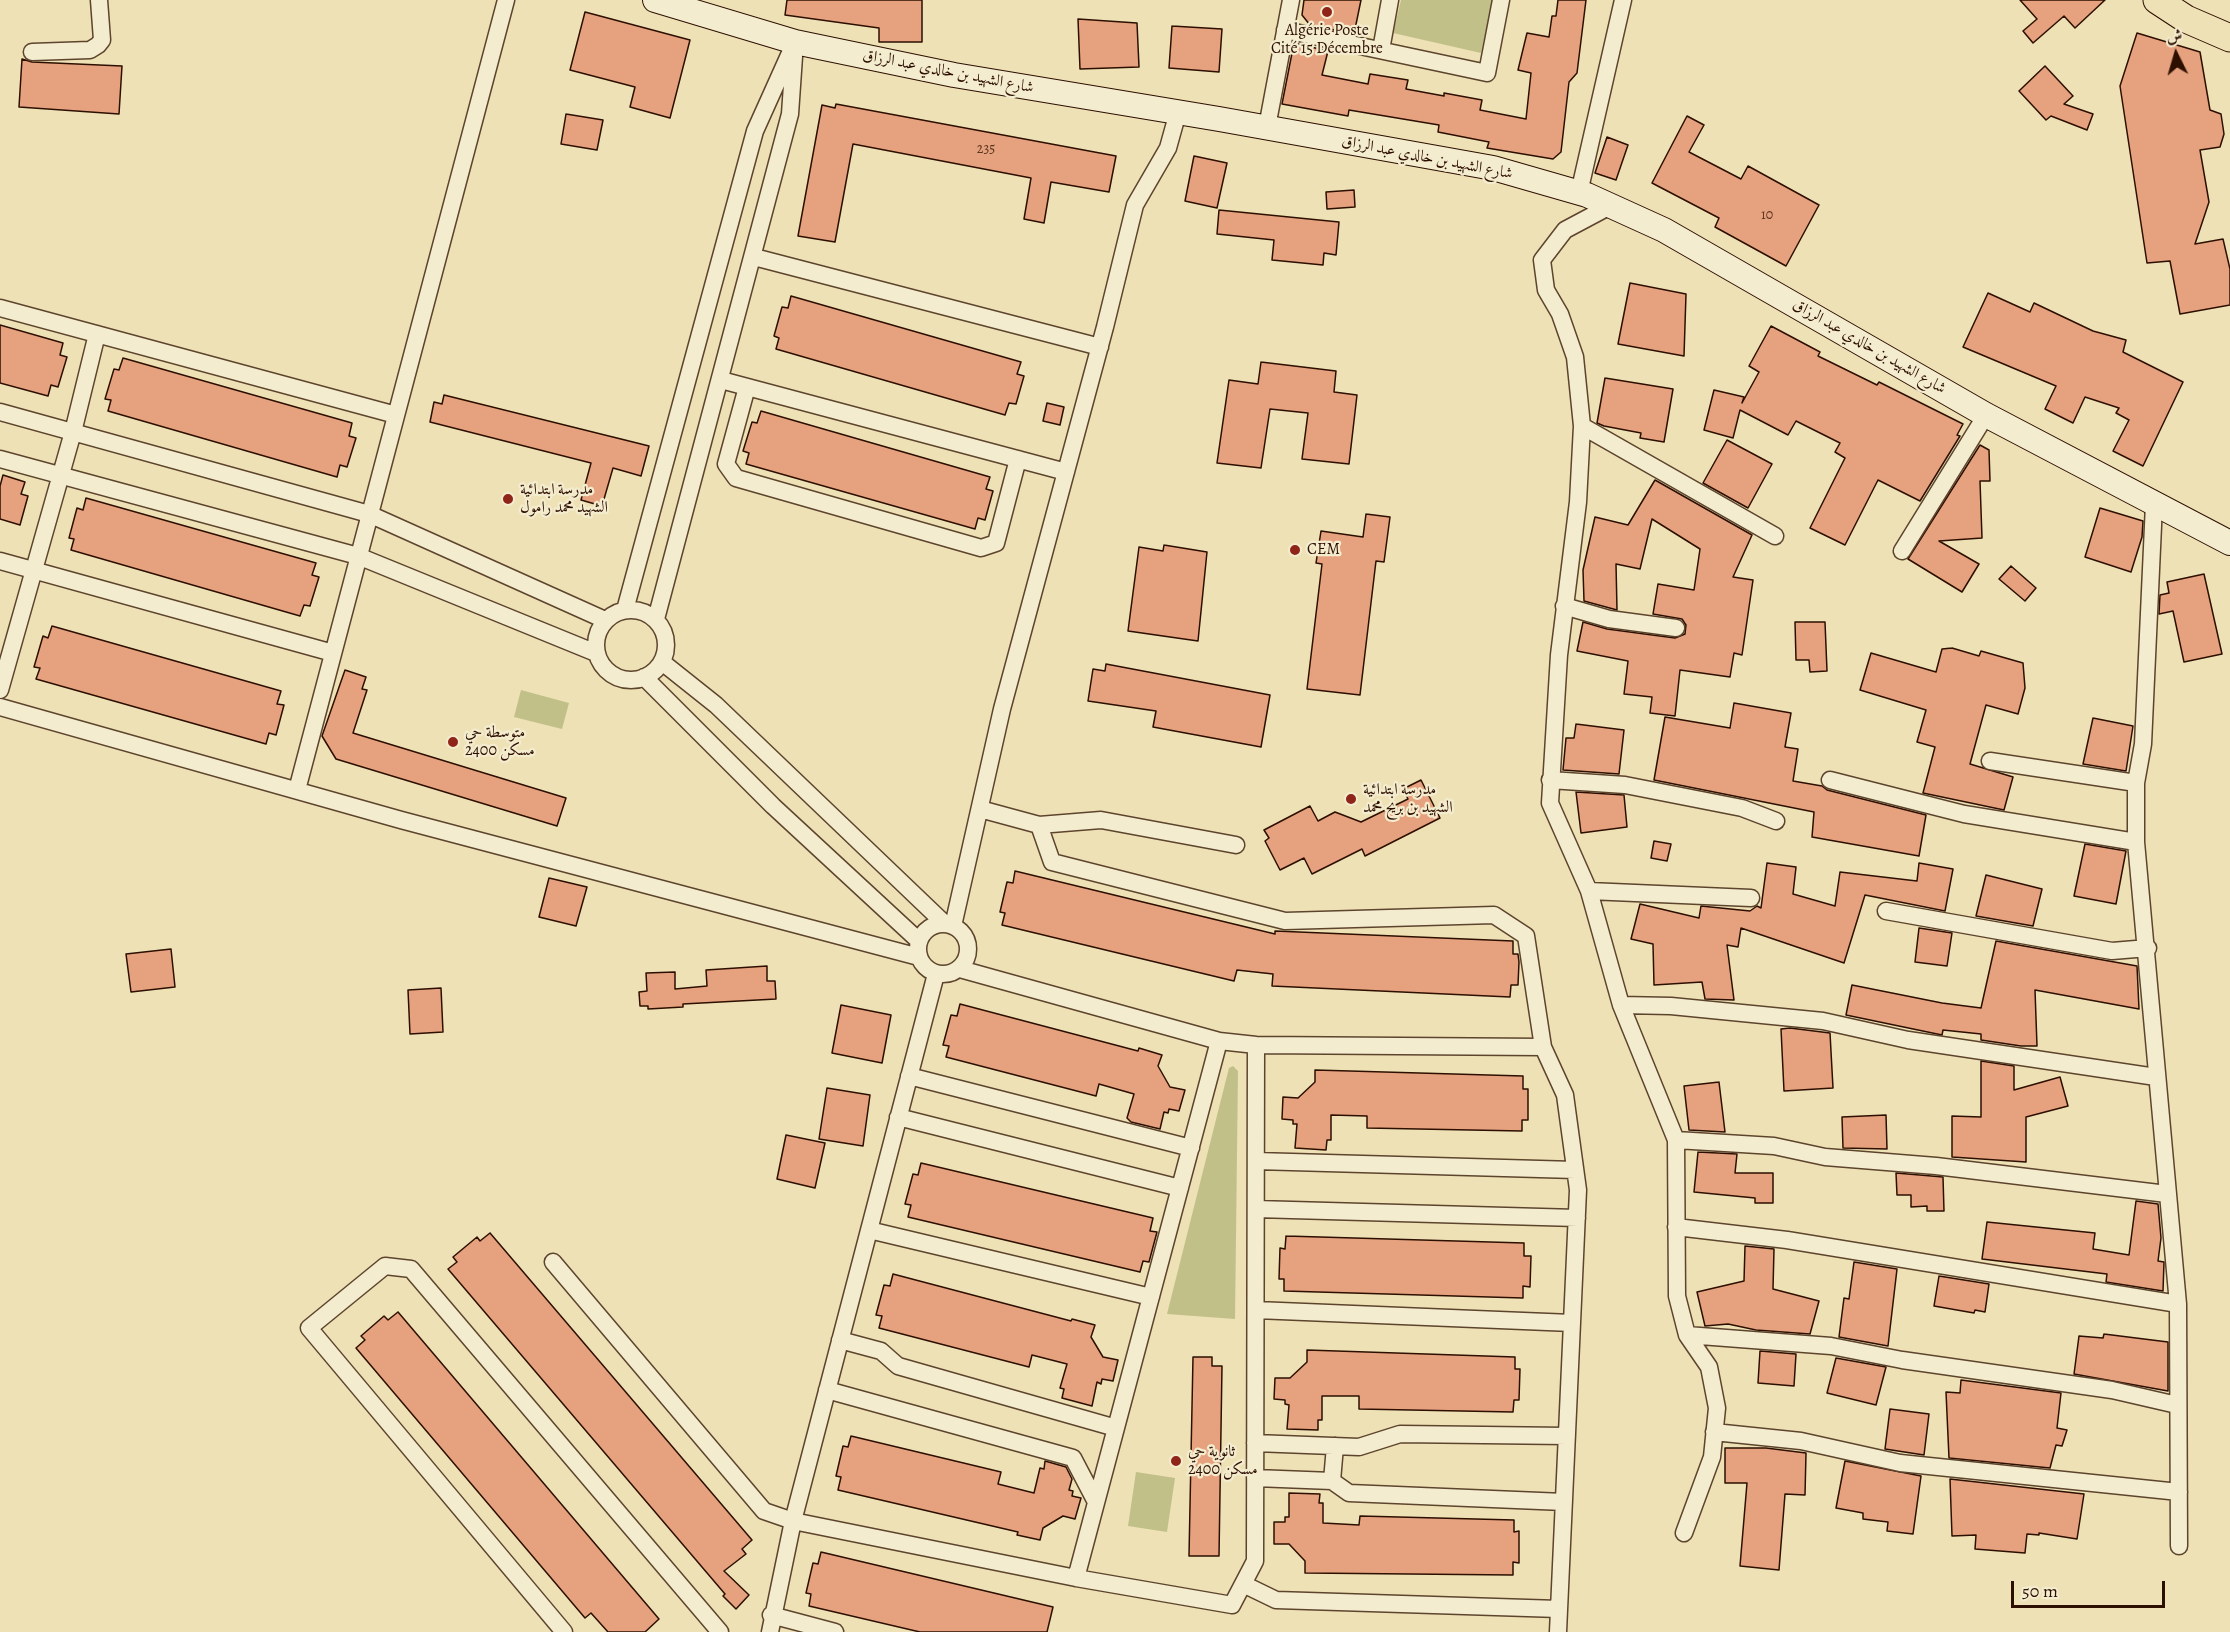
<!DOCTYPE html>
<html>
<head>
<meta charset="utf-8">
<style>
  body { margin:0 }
  #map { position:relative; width:2230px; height:1632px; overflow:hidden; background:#eee1b5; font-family:Alegreya,Amiri,serif }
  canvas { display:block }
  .north { position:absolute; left:2146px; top:24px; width:60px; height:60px; -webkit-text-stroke:4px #f4eccf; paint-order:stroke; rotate:355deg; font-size:16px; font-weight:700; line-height:24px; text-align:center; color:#2d0f00 }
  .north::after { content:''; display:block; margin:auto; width:21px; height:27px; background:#2d0f00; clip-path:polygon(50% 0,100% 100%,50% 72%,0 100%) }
  .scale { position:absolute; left:2011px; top:1581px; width:154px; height:27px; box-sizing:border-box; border:3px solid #2d0f00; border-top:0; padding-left:8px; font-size:18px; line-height:21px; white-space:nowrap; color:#2d0f00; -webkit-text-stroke:4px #f4eccf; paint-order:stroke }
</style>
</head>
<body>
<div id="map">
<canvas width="2230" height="1632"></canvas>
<div class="north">ش</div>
<div class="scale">50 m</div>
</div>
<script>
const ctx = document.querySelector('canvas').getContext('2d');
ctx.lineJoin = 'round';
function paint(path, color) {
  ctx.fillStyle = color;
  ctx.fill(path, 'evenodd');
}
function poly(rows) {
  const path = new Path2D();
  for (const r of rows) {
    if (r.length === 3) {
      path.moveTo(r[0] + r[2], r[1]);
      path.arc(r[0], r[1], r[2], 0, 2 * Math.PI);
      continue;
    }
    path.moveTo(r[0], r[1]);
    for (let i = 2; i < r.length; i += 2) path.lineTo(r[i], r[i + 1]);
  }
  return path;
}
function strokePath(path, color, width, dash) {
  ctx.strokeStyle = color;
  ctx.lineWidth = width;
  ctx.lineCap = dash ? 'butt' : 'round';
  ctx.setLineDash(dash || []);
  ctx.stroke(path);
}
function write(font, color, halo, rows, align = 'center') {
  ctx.font = font + ' Alegreya,Amiri,serif';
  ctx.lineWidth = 4.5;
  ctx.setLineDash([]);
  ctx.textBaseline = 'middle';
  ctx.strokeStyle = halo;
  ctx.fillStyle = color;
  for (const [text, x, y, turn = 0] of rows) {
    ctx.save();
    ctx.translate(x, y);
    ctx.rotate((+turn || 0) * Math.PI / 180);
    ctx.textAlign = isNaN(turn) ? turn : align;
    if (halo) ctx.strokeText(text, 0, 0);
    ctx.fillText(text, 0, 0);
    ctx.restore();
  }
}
paint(poly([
  [1401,0,1493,0,1481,53,1393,33],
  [521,690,569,703,562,729,514,717],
  [1233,1066,1238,1071,1235,1319,1167,1314,1229,1068],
  [1136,1472,1175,1478,1167,1532,1128,1526]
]), '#c1c088');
const building = poly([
  [787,0,922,0,922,42,879,42,879,28,785,15,787,0],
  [1304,0,1361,0,1354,34,1310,25,1302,15,1304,0],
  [1558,0,1586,0,1577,73,1569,82,1561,152,1553,159,1487,148,1489,142,1438,132,1439,125,1349,110,1348,116,1282,104,1294,43,1328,51,1322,75,1368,84,1370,74,1408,80,1406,89,1444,96,1444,93,1482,100,1480,110,1526,119,1531,73,1518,70,1526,37,1527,33,1549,37,1552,16,1556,16,1558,0],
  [2020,0,2105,0,2075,28,2064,16,2033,43,2023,31,2037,19,2020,0],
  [585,12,690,40,670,118,630,107,635,87,570,70,585,12],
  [1078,19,1137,23,1139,67,1080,69,1078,19],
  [1172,26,1222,29,1219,72,1169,68,1172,26],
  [2137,33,2200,52,2210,110,2221,114,2224,134,2220,147,2200,150,2209,202,2195,244,2223,239,2230,269,2230,305,2180,314,2170,261,2147,263,2120,86,2137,33],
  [22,59,32,62,122,66,119,114,19,107,22,59],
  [2045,66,2073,96,2064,104,2093,114,2087,130,2051,116,2046,120,2019,91,2045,66],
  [836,104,1116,156,1109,192,1051,182,1044,223,1024,219,1031,178,853,144,835,242,798,236,822,105,835,108,836,104],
  [566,114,603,120,597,150,561,144,566,114],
  [1687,116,1704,125,1689,152,1741,179,1748,166,1819,205,1786,266,1715,227,1719,218,1652,183,1687,116],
  [1607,137,1628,145,1616,180,1595,173,1607,137],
  [1194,156,1227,163,1217,208,1185,201,1194,156],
  [1354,190,1355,207,1327,209,1326,192,1354,190],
  [1219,210,1339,222,1336,255,1324,253,1323,265,1272,260,1274,240,1217,234,1219,210],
  [1630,283,1686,294,1684,356,1618,344,1630,283],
  [1988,293,2030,312,2034,303,2093,331,2126,340,2123,352,2183,382,2143,466,2113,451,2129,420,2116,413,2119,408,2085,397,2073,423,2045,409,2056,386,1963,347,1988,293],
  [791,296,1021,362,1017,374,1024,376,1016,404,1009,403,1005,415,776,349,779,338,774,336,782,307,788,308,791,296],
  [0,325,63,343,60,355,67,357,58,387,51,385,48,396,0,383,0,325],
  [1771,326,1820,352,1818,356,1877,385,1879,382,1963,424,1957,435,1960,436,1920,501,1878,480,1845,545,1810,528,1845,458,1835,452,1840,443,1796,421,1788,435,1740,410,1733,438,1704,430,1714,390,1744,397,1742,403,1759,372,1749,366,1771,326],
  [123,358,352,423,349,436,356,438,347,467,340,465,337,477,108,411,111,400,105,399,114,369,119,370,123,358],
  [1261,362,1336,371,1334,392,1357,395,1349,464,1302,459,1308,413,1270,409,1261,468,1217,463,1229,380,1258,384,1261,362],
  [1605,378,1673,389,1664,442,1640,438,1641,433,1604,426,1597,423,1605,378],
  [444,395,649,446,641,476,613,468,602,506,581,500,591,463,430,422,434,402,442,404,444,395],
  [1047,403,1064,407,1060,425,1043,421,1047,403],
  [761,411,990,477,986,489,993,491,985,520,978,518,975,529,746,464,749,453,743,451,752,422,757,423,761,411],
  [1727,440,1772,464,1748,508,1703,483,1727,440],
  [1980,445,1989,450,1990,481,1980,481,1982,538,1939,541,1979,564,1962,592,1908,559,1980,445],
  [3,475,25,482,21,494,28,496,20,525,0,519,0,486,3,475],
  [1655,480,1752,535,1733,577,1753,580,1742,655,1734,653,1730,677,1680,670,1675,716,1650,713,1652,697,1624,694,1628,661,1577,651,1583,622,1607,629,1675,638,1685,634,1686,625,1682,619,1653,614,1658,584,1694,590,1700,549,1652,519,1640,569,1616,564,1617,610,1584,601,1583,570,1595,517,1628,525,1655,480],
  [86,498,316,563,312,575,319,577,310,606,304,605,300,616,71,550,74,539,69,538,77,508,83,510,86,498],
  [2100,508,2143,521,2142,537,2131,572,2085,557,2100,508],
  [1366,514,1390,517,1384,562,1376,561,1360,695,1307,689,1322,564,1316,563,1321,531,1363,537,1366,514],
  [1164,545,1207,552,1198,641,1128,631,1139,547,1163,551,1164,545],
  [2011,566,2036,588,2025,601,1999,579,2011,566],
  [2204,574,2222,654,2184,662,2173,611,2159,614,2160,595,2169,593,2167,582,2204,574],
  [1795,622,1825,622,1827,671,1810,672,1809,660,1796,660,1795,622],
  [52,626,281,691,277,704,284,705,276,735,269,733,266,744,36,679,40,668,34,667,43,636,48,638,52,626],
  [1952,648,1979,656,1981,651,2023,663,2025,688,2018,714,1986,705,1970,764,2013,777,2004,810,1923,793,1935,747,1917,742,1926,710,1860,690,1871,653,1936,672,1942,649,1952,648],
  [1106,664,1270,695,1261,747,1153,727,1156,711,1088,701,1093,669,1105,671,1106,664],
  [345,670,366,677,362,689,367,690,353,733,566,798,557,826,336,759,322,736,345,670],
  [1734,703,1791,713,1785,747,1798,749,1793,781,1822,786,1827,790,1926,815,1919,856,1812,837,1814,812,1654,780,1665,717,1730,728,1734,703],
  [2093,718,2133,726,2126,771,2083,764,2093,718],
  [1576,724,1624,730,1619,774,1563,770,1566,738,1574,738,1576,724],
  [1421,780,1440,818,1365,856,1362,849,1312,874,1304,858,1280,870,1265,841,1269,838,1264,830,1310,806,1318,821,1335,812,1361,822,1408,799,1403,789,1421,780],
  [1576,792,1624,795,1627,827,1581,833,1576,792],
  [1654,841,1671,844,1667,861,1651,858,1654,841],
  [2085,844,2126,851,2116,904,2074,896,2085,844],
  [1767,863,1796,867,1793,894,1835,906,1840,872,1917,881,1919,863,1953,869,1945,911,1865,895,1844,963,1741,928,1738,947,1727,945,1734,1000,1705,999,1702,982,1654,985,1653,944,1631,939,1640,904,1699,918,1701,906,1750,911,1757,906,1761,908,1767,863],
  [1015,871,1275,934,1275,931,1513,941,1513,954,1518,954,1519,962,1518,985,1511,985,1510,997,1272,986,1273,974,1237,970,1234,981,1002,925,1005,913,1000,912,1007,882,1013,883,1015,871],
  [1986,875,2042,889,2033,926,1976,916,1986,875],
  [549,878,587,887,576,926,539,917,549,878],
  [1919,928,1952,933,1947,966,1915,962,1919,928],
  [1996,941,2137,966,2139,1009,2035,990,2037,1046,2021,1046,1981,1040,1981,1034,1943,1030,1942,1035,1846,1015,1852,985,1942,1003,1981,1008,1996,941],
  [171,949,175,987,131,992,126,954,171,949],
  [767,966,767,981,775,981,776,999,683,1004,683,1007,648,1009,648,1006,640,1006,639,992,647,991,646,973,675,972,675,989,707,986,706,970,767,966],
  [441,988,443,1032,410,1034,408,990,441,988],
  [960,1004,1138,1051,1139,1048,1162,1055,1158,1066,1170,1087,1185,1090,1179,1111,1169,1109,1168,1113,1164,1112,1160,1129,1131,1122,1127,1118,1134,1094,1099,1084,1096,1096,946,1057,949,1046,943,1045,951,1015,957,1016,960,1004],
  [841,1005,891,1015,882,1063,832,1053,841,1005],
  [1790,1028,1830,1033,1833,1088,1784,1091,1781,1029,1790,1028],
  [1981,1061,2014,1066,2014,1090,2060,1077,2068,1106,2026,1117,2026,1162,1952,1157,1952,1116,1981,1117,1981,1061],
  [1315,1070,1523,1076,1523,1089,1528,1089,1528,1120,1522,1120,1522,1131,1367,1128,1367,1116,1331,1115,1331,1140,1327,1140,1326,1150,1295,1148,1297,1124,1293,1124,1293,1120,1282,1119,1283,1097,1298,1098,1315,1082,1315,1070],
  [1719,1082,1725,1132,1689,1130,1684,1086,1719,1082],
  [827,1088,870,1095,863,1146,819,1139,827,1088],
  [1886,1115,1887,1149,1843,1148,1842,1117,1886,1115],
  [786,1135,825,1143,815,1188,777,1179,786,1135],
  [1698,1152,1737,1154,1735,1173,1773,1173,1773,1203,1755,1203,1755,1198,1694,1192,1698,1152],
  [921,1163,1153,1218,1150,1231,1157,1232,1149,1262,1143,1261,1140,1272,908,1217,911,1205,905,1204,913,1174,918,1175,921,1163],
  [1896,1173,1943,1177,1944,1211,1927,1211,1927,1206,1911,1207,1911,1195,1897,1195,1896,1173],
  [2136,1201,2158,1204,2161,1238,2158,1261,2164,1262,2163,1291,2106,1282,2107,1274,1982,1259,1987,1222,2095,1233,2093,1249,2129,1255,2136,1201],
  [490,1233,752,1540,742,1549,746,1554,724,1571,749,1595,736,1609,723,1596,725,1594,448,1269,457,1262,453,1257,477,1237,480,1241,490,1233],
  [1286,1236,1524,1243,1524,1256,1531,1256,1530,1287,1523,1286,1523,1298,1284,1291,1284,1279,1279,1279,1280,1248,1285,1249,1286,1236],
  [1745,1246,1774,1249,1773,1289,1819,1301,1810,1334,1756,1330,1728,1324,1705,1326,1697,1292,1744,1281,1745,1246],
  [1854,1262,1897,1269,1888,1346,1839,1337,1844,1298,1849,1299,1854,1262],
  [893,1274,1071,1321,1072,1319,1095,1325,1091,1337,1103,1357,1118,1360,1113,1381,1102,1379,1101,1384,1097,1382,1092,1406,1062,1398,1064,1389,1060,1388,1067,1364,1032,1355,1029,1367,879,1328,882,1316,876,1315,884,1285,890,1286,893,1274],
  [1939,1276,1989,1284,1985,1312,1975,1310,1974,1313,1934,1306,1939,1276],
  [398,1312,659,1619,645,1632,608,1632,591,1613,585,1618,356,1348,365,1340,361,1336,384,1316,388,1320,398,1312],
  [2104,1334,2168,1342,2168,1391,2074,1374,2079,1336,2103,1338,2104,1334],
  [1307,1350,1515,1357,1515,1369,1520,1369,1519,1400,1514,1400,1513,1412,1359,1409,1359,1396,1322,1396,1322,1420,1318,1420,1318,1430,1287,1429,1289,1405,1285,1404,1285,1400,1274,1399,1275,1378,1290,1378,1307,1362,1307,1350],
  [1760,1351,1796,1354,1794,1386,1758,1383,1760,1351],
  [1193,1357,1212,1357,1212,1366,1222,1366,1219,1556,1189,1556,1193,1357],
  [1836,1358,1886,1367,1876,1405,1827,1393,1836,1358],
  [1961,1380,2061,1393,2057,1428,2067,1430,2062,1446,2056,1445,2050,1468,1949,1458,1946,1392,1960,1393,1961,1380],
  [1890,1409,1929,1414,1924,1455,1885,1449,1890,1409],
  [851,1436,1001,1472,998,1484,1034,1493,1040,1468,1044,1469,1045,1461,1066,1467,1072,1479,1069,1490,1073,1491,1072,1496,1081,1498,1075,1519,1063,1516,1043,1528,1040,1540,1017,1535,1018,1532,838,1490,841,1477,836,1476,843,1446,848,1447,851,1436],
  [1725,1448,1766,1448,1806,1453,1805,1495,1785,1494,1779,1570,1740,1566,1747,1483,1725,1483,1725,1448],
  [1845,1461,1921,1476,1913,1534,1887,1531,1888,1522,1863,1519,1863,1513,1836,1508,1845,1461],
  [1950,1479,2084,1494,2077,1539,2039,1533,2039,1535,2027,1534,2025,1553,1975,1549,1976,1535,1952,1536,1950,1479],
  [1289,1493,1320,1494,1319,1503,1323,1503,1323,1523,1359,1525,1360,1516,1514,1520,1514,1532,1519,1531,1519,1563,1513,1562,1513,1575,1305,1573,1305,1561,1289,1544,1274,1544,1274,1522,1285,1522,1285,1517,1289,1517,1289,1493],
  [821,1552,1053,1607,1047,1632,920,1632,809,1606,811,1594,806,1593,813,1563,818,1564,821,1552]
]);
paint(building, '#e6a27f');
strokePath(building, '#2d0f00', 1.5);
const minor = poly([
  [1285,30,1487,73,1501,0],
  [1381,50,1390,0],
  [32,52,90,50,98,45,102,40,99,0],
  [1267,127,1291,0],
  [1579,193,1623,0],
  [1612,205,1565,230,1542,260,1546,290,1560,314,1575,357,1582,426,1578,502,1559,655,1550,803,1589,891,1621,1005,1676,1140,1677,1296,1687,1335,1709,1367,1717,1408,1712,1457,1684,1533],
  [754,257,1100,347],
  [0,308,396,415],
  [721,380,1066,472],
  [747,387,726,464,736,478,981,548,996,543,1018,459],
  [0,412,369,514,605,620],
  [1582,426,1775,536],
  [0,459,358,556,596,653],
  [2154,504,2143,744,2136,783,2136,842,2178,1304,2179,1546],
  [1902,551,1986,415],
  [0,561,333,653],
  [1564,606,1609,619,1676,628],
  [631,645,35],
  [625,610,755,131,795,42,790,114,656,619],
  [662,662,716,705,945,924],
  [644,677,773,806,919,941],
  [0,690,73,432,97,334],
  [0,707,401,820,919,957],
  [1990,761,2136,783],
  [1550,780,1625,785,1742,808,1776,821],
  [1830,780,1964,814,2136,842],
  [297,790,506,0],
  [980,809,1039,825,1052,862,1285,921,1494,915,1526,936,1543,1047,1565,1095,1578,1190,1558,1632],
  [1039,825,1101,820,1236,845],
  [1589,891,1751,898],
  [1886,911,2112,951,2148,948],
  [943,949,25],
  [953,926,1002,709,1105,327,1135,205,1168,148,1178,112],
  [960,969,1219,1041,1256,1045,1543,1047],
  [1621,1005,1671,1006,1823,1021,1908,1040,2156,1077],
  [909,1076,1191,1148],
  [898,1117,1180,1188],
  [1676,1140,1774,1146,1825,1157,1936,1166,2167,1194],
  [1256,1161,1575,1170],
  [1256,1209,1577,1218],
  [1676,1227,1787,1240,2178,1304],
  [869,1230,1151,1297],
  [553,1262,764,1511,793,1521,1076,1578,1232,1605,1255,1561,1256,1045],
  [1256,1310,1572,1323],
  [1687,1335,1831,1346,1902,1360,2112,1390,2177,1405],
  [840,1340,881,1351,898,1366,1116,1428],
  [827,1390,1073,1458,1096,1502],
  [1714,1432,1801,1441,1900,1463,2179,1492],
  [1255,1443,1359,1447,1400,1434,1567,1436],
  [1255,1478,1332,1481,1349,1493,1564,1502],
  [1332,1481,1335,1446],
  [1076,1578,1219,1041],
  [1243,1584,1276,1600,1559,1609],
  [771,1615,835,1632],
  [564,1632,309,1328,385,1266,411,1269,720,1632],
  [770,1632,793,1521,936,974]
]);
const secondary = poly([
  [655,0,795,42,954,75,1219,119,1493,168,1587,195,1664,230,1986,415,2230,543]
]);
const primary = poly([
  [2157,0,2186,19,2230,38]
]);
strokePath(minor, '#5d442d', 19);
strokePath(secondary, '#2d0f00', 26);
strokePath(primary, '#2d0f00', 29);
strokePath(minor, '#f4eccf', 16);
strokePath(secondary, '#f4eccf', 24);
strokePath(primary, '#eee1b5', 27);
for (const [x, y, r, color] of [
  [1327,12,6,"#8f2418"],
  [508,499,6,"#8f2418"],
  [1295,550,6,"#8f2418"],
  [453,742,6,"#8f2418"],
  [1351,799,6,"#8f2418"],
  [1176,1461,6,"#8f2418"]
]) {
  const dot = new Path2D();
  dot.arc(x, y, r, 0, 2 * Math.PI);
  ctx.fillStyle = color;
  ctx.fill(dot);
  strokePath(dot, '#f4eccf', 2);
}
write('14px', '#5b3420', null, [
  ["235",986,150],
  ["10",1767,216]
]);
write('16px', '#2d0f00', '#f4eccf', [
  ["Algérie Poste",1327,31,"center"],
  ["Cité 15 Décembre",1327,49,"center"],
  ["مدرسة ابتدائية",520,490],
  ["الشهيد محمد رامول",520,508],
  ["CEM",1307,550],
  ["متوسطة حي",465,733],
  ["2400 مسكن",465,751],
  ["مدرسة ابتدائية",1363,790],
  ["الشهيد بن بريح محمد",1363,808],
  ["ثانوية حي",1188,1452],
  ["2400 مسكن",1188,1470]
], 'left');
write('16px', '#2d0f00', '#f4eccf', [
  ["شارع الشهيد بن خالدي عبد الرزاق",948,72,11],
  ["شارع الشهيد بن خالدي عبد الرزاق",1427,158,11],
  ["شارع الشهيد بن خالدي عبد الرزاق",1869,347,30]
]);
</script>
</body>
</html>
